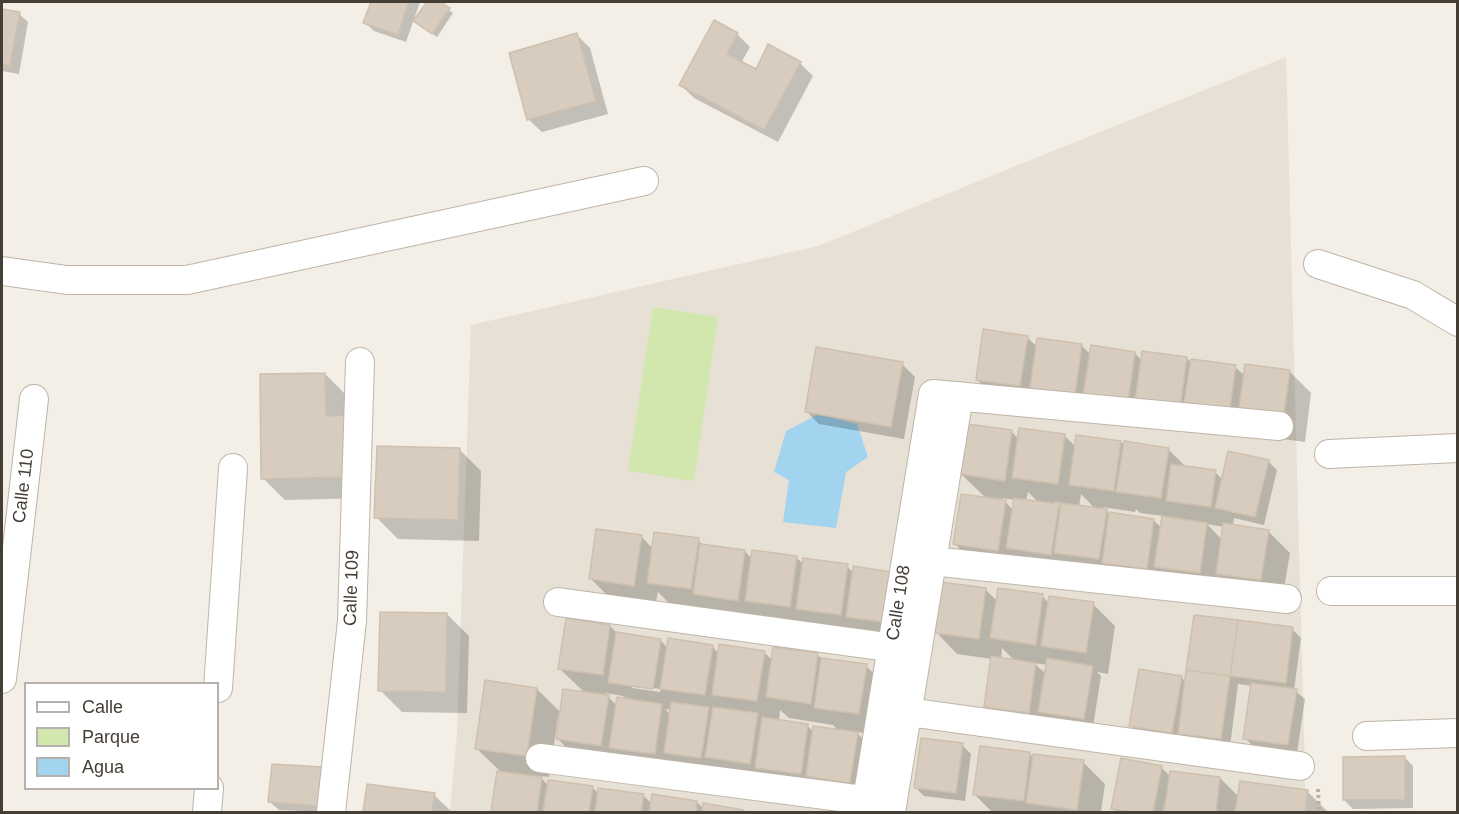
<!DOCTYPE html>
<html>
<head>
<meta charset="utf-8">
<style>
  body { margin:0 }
  #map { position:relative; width:1459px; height:814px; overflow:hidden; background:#f3eee6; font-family:Arial,sans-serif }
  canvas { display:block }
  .frame { position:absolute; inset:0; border:3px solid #453e35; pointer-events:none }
  .legend { position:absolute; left:24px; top:682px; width:195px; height:108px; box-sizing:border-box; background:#fff; border:2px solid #b5b2ae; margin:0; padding:8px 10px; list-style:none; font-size:18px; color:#453e35 }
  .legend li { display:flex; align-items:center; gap:12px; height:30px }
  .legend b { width:30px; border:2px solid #b5b2ae }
</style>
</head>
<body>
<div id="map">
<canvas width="1459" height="814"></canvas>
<div class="frame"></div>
<ul class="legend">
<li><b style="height:8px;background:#fff"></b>Calle</li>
<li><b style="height:16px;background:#d1e7ae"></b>Parque</li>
<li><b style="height:16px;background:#a2d4f0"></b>Agua</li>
</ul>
</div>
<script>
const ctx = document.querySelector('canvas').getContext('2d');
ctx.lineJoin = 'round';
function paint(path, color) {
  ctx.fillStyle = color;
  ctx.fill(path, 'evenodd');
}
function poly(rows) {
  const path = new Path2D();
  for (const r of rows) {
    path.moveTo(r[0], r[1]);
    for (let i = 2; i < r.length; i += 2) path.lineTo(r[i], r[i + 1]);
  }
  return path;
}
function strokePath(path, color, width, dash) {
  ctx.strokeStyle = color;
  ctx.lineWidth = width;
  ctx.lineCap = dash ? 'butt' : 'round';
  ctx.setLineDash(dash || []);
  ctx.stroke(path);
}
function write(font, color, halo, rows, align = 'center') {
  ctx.font = font + ' Arial,sans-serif';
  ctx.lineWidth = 6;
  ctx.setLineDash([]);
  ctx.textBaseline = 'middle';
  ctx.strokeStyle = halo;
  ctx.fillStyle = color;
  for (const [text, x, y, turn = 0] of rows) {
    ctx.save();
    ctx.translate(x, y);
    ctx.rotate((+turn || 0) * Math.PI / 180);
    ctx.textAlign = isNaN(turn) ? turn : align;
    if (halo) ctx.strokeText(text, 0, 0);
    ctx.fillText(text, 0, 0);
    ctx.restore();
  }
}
paint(poly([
  [1286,57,1306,812,450,812,457,732,471,325,818,246]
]), '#e7e0d4');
paint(poly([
  [653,307,718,317,694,481,628,471]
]), '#d1e7ae');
paint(poly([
  [819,414,857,424,868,457,846,472,836,528,783,522,789,480,774,472,786,431]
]), '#a2d4f0');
paint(poly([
  [372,2,420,2,406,42,374,31,365,23],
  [428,2,438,2,453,13,437,37,415,21],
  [2,11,19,14,28,22,19,74,2,71],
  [737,34,750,47,741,63,756,71,800,63,813,76,778,142,694,98,681,85],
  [577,35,590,48,608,114,542,132,529,120],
  [1027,337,1037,347,1082,346,1091,355,1135,353,1142,361,1187,358,1192,364,1235,367,1245,376,1290,372,1311,393,1305,442,999,401,977,380],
  [902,364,915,377,904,439,819,424,806,411],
  [325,374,347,396,370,498,285,500,263,478],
  [1012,432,1019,440,1064,435,1076,447,1121,442,1125,446,1168,449,1187,468,1215,472,1223,480,1268,461,1277,470,1264,525,1234,518,1233,526,1268,531,1290,553,1282,601,977,566,955,544,987,499,961,474],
  [1028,492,1039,503,1026,501],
  [1081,494,1086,499,1095,509,1079,507],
  [1002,498,1015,500,1013,510],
  [1054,502,1063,503,1062,509],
  [1103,507,1135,512,1136,509,1140,513,1164,516,1162,528,1153,520,1109,514],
  [1207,524,1224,527,1222,540],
  [459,449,481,471,479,541,398,539,376,517],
  [641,536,653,549,698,540,704,546,745,551,752,559,797,558,804,565,847,566,913,644,768,622,761,614,759,622,670,604,658,592,655,607,613,601,591,579],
  [942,584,986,590,997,601,1042,596,1049,603,1093,604,1115,626,1108,674,1097,672,1101,676,1093,727,1007,728,985,706,992,659,957,654,936,632],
  [1002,648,1015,661,1001,659],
  [1034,663,1048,665,1046,674],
  [447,614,469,636,467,713,402,712,380,690],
  [610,626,618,634,660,640,668,648,712,646,719,654,764,652,773,661,818,655,823,660,866,666,888,687,881,735,856,732,879,755,872,804,579,761,558,739,585,693,559,668],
  [632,685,661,689,660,692,632,688],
  [605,693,623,696,628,701,617,706],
  [665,709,672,710,671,715],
  [780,710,789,718,833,725,839,731,813,732,807,725,779,721],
  [1292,629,1301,638,1294,690,1305,699,1297,753,1254,747,1245,738,1252,686,1238,684,1230,747,1188,742,1181,735,1180,741,1139,734,1130,725,1181,677,1186,682],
  [537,689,559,711,549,777,539,776,548,785,592,787,599,794,643,795,652,804,697,802,704,809,744,812,492,812,499,770,476,748],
  [962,745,971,754,965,801,924,796,915,787],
  [1030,754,1034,758,1083,762,1105,784,1101,812,992,812,974,794],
  [1405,758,1413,766,1413,808,1353,809,1344,800],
  [273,765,328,812,279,810,270,802],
  [1161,767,1171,777,1220,778,1239,797,1307,791,1328,812,1166,812,1167,805,1164,805,1163,812,1117,812,1113,808],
  [368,785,434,795,452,812,365,812]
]), '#0003');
const building = poly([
  [371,2,409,2,398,35,363,23,371,2],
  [427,2,441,2,450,8,432,34,413,21,427,2],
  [2,9,20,12,10,66,2,64,2,9],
  [714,20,738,33,727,54,756,69,768,44,801,62,764,130,679,85,714,20],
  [577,33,596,101,527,120,509,53,577,33],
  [983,329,1028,336,1020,386,976,380,983,329],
  [1037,338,1082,344,1075,395,1030,388,1037,338],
  [1091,345,1135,352,1128,402,1083,396,1091,345],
  [816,347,903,362,891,427,805,412,816,347],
  [1142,351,1187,357,1180,408,1135,401,1142,351],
  [1191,359,1236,365,1229,416,1183,409,1191,359],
  [1245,364,1290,370,1283,421,1238,414,1245,364],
  [325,373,326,416,348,415,349,477,261,479,260,374,325,373],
  [967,424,1012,430,1005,481,960,474,967,424],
  [1019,428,1065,434,1058,484,1012,478,1019,428],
  [1076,435,1121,441,1114,491,1069,485,1076,435],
  [1124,441,1169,448,1161,498,1116,492,1124,441],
  [377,446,460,448,458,520,374,518,377,446],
  [1228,451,1269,460,1255,517,1215,508,1228,451],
  [1171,464,1216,470,1211,507,1166,501,1171,464],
  [961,494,1006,500,998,551,953,544,961,494],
  [1014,498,1059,504,1051,555,1006,548,1014,498],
  [1061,503,1107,509,1099,559,1054,553,1061,503],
  [1109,512,1154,519,1147,569,1102,563,1109,512],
  [1162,516,1207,523,1200,573,1154,567,1162,516],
  [1223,523,1269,530,1261,580,1216,574,1223,523],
  [596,529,642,535,634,586,589,579,596,529],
  [654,532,699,538,691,589,647,583,654,532],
  [700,544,745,550,738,601,693,594,700,544],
  [752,550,797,556,790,607,745,601,752,550],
  [803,558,848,564,841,615,796,609,803,558],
  [853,566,898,573,891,623,846,617,853,566],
  [941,582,986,588,979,639,934,633,941,582],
  [998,588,1043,594,1036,645,990,638,998,588],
  [1049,596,1094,602,1086,653,1041,646,1049,596],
  [380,612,447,613,446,692,378,691,380,612],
  [1194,615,1238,620,1230,676,1186,670,1194,615],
  [566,618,610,625,603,675,558,669,566,618],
  [1238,620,1293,627,1286,683,1230,676,1238,620],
  [616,632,661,639,653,689,608,683,616,632],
  [668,638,713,645,705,695,660,689,668,638],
  [719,644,765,651,757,701,712,695,719,644],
  [773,647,818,653,811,704,766,697,773,647],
  [991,656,1036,663,1029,713,984,707,991,656],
  [821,658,867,664,859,714,814,708,821,658],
  [1047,658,1093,666,1084,719,1038,712,1047,658],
  [1139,669,1182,676,1172,733,1129,726,1139,669],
  [1186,670,1230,676,1221,739,1178,734,1186,670],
  [485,680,537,688,527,756,475,749,485,680],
  [1251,683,1297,689,1288,745,1243,739,1251,683],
  [563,689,609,695,601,746,556,739,563,689],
  [617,697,662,704,655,754,609,748,617,697],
  [671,702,709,707,701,758,664,753,671,702],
  [713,707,758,713,750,764,705,757,713,707],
  [762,717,808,724,801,774,755,768,762,717],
  [813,726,858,732,850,783,806,776,813,726],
  [921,738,963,743,956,793,914,788,921,738],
  [980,746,1030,752,1024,801,973,795,980,746],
  [1033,754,1084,760,1077,810,1026,803,1033,754],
  [1405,756,1405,800,1343,800,1343,757,1405,756],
  [1121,758,1162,766,1153,812,1131,812,1111,809,1121,758],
  [272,764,322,767,319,806,268,802,272,764],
  [497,771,542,777,537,812,491,812,497,771],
  [1170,771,1220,777,1216,812,1164,812,1170,771],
  [548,780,593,786,589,812,543,812,548,780],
  [1240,781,1308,790,1305,812,1235,812,1240,781],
  [367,784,435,793,432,812,363,812,367,784],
  [598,788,644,794,641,812,595,812,598,788],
  [652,794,697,801,696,812,649,812,652,794],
  [703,803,744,810,743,812,702,812,703,803]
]);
paint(building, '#d7ccbe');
strokePath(building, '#cfc0ae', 1.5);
const minor = poly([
  [1318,264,1413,295,1458,322],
  [2,271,67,280,187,280,644,181],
  [1329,454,1458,448],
  [913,559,1287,599],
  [1331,591,1458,591],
  [558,602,909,650],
  [2,679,34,399],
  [218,688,233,468],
  [882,710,908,712,1300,766],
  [1367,736,1458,733],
  [540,758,886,803],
  [207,812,209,788],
  [331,812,352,621,360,362],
  [865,812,933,394,1279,426],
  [891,812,959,396]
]);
strokePath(minor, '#beb5a8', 30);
strokePath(poly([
  [1318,789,1319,812]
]), '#c0b09a', 4, [3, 3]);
strokePath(minor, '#fff', 28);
write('18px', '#453e35', '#fff', [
  ["Calle 110",24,486,-83],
  ["Calle 109",352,588,-88],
  ["Calle 108",899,603,-81]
]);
</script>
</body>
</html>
